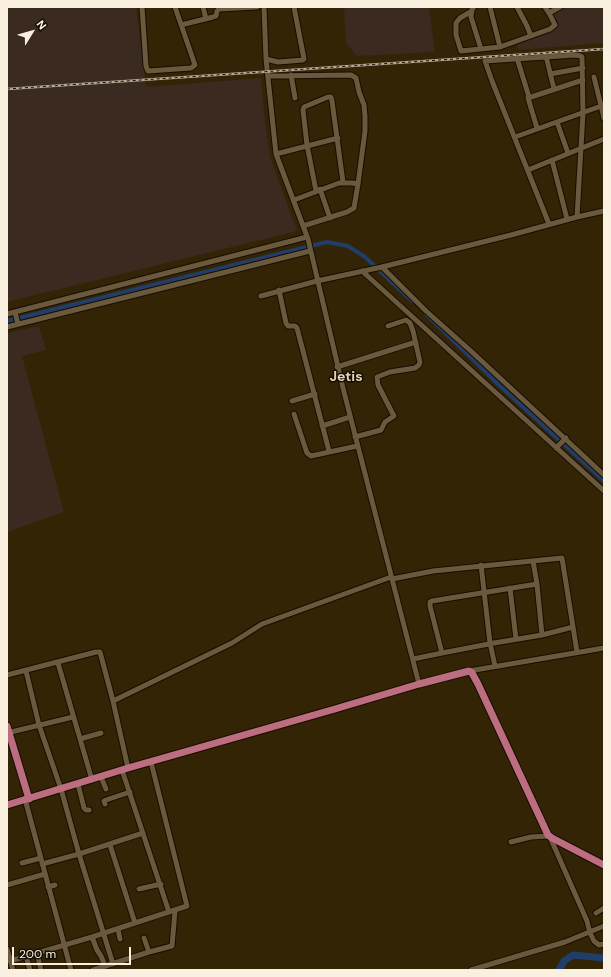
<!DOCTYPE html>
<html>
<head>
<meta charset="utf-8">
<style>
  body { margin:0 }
  #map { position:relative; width:611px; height:977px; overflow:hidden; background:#332406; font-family:"DM Sans",sans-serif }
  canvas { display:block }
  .frame { position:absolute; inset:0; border:8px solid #faf0e0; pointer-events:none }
  .north { position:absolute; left:12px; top:12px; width:40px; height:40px; -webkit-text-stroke:3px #150e04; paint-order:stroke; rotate:53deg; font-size:11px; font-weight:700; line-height:16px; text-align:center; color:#faf0e0 }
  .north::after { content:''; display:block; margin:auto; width:14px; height:18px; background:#faf0e0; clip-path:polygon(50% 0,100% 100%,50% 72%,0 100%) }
  .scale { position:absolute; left:12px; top:947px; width:119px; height:18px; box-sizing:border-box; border:2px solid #faf0e0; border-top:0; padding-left:5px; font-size:12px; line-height:14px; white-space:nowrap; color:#faf0e0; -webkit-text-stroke:3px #150e04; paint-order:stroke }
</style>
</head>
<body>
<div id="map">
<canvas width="611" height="977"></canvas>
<div class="frame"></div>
<div class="north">N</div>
<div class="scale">200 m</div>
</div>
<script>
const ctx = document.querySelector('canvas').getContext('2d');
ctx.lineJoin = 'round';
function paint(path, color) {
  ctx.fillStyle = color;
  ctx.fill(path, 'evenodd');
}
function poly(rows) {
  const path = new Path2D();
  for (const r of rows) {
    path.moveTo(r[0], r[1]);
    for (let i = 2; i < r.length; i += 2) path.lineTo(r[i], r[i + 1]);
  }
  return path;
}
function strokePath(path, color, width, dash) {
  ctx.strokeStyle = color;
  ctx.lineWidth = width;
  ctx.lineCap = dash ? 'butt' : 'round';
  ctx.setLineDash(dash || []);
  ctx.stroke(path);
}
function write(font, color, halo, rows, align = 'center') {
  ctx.font = font + ' "DM Sans",sans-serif';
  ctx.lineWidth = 3;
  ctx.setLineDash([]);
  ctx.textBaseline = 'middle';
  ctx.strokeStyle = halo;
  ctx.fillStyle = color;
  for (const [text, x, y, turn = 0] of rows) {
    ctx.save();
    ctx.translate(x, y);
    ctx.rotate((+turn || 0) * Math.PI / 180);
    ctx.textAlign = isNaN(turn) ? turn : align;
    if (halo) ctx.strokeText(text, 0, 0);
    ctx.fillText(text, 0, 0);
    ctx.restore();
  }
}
paint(poly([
  [7,7,136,7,146,87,261,78,265,122,270,157,297,231,7,302],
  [344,7,429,7,435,52,357,56,346,43],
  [556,7,604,7,604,43,519,50,515,43,555,26,549,13],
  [39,326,46,350,22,356,64,512,7,532,7,333]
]), '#3a2a1f');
strokePath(poly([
  [426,314,501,387,604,481],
  [7,321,327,242,348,246,365,257,412,301]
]), '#213d69', 4);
strokePath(poly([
  [559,970,564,961,573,955,604,958]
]), '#213d69', 7);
const minor = poly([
  [142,7,146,66,148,71,191,68,195,65,175,7],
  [203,7,206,19],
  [264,7,266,59,276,154,308,239,343,388,419,684],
  [474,7,472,9,471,17,481,49],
  [490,7,500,47],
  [517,7,527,26,531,36],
  [545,7,549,13],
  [472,11,460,18,456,23,456,35,461,51,500,47,550,29,555,25,549,13,560,7],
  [181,25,213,17,216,16,217,11,219,9,257,7],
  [546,56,554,89],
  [517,58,529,97],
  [266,59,278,62,303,60,304,59,294,7],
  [550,74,583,68],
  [291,75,295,98],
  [269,76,351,75,356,78,359,92,364,105,365,117,365,131,358,184,354,208,347,212,303,226],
  [594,77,604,118],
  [557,122,568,153],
  [537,128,528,98,583,80],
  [515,137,604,105],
  [276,154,338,138],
  [552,160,567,219],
  [528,170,604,139],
  [320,189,330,218],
  [316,191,307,145,303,110,304,107,328,97,331,97,332,101,343,182],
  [294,200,339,183,352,183,358,184],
  [549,224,492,81,485,61,575,55,581,56,582,57,583,113,577,217],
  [382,267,426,311,472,352,604,475],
  [362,271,604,491],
  [279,290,286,323,288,326,295,326,297,328,329,451],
  [261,296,317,281,382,267,511,235,577,217,604,211],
  [15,312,18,324],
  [7,314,307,237],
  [7,327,310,251],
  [337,367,416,342],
  [292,401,315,394],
  [294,414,307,453,311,456,357,446],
  [322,426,350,417],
  [355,437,381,430,385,422,394,416,378,385,377,377,390,372,415,368,419,365,420,362,413,331,410,323,406,320,388,326],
  [556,448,566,438],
  [533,561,537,584],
  [481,565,490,643,495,666],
  [392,579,433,571,562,558,577,652],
  [510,588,516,639],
  [542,635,573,627],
  [413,659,442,653,494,643,542,635,537,584,432,601,430,602,430,606,442,653],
  [58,663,92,780],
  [26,671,39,725,61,789,79,854,113,964],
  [469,671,604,648],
  [7,675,96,652,100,652,113,701,128,768],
  [113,701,232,643,262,624,391,577],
  [7,733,73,717],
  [80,739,101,733],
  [122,770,169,912],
  [101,777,106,789],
  [78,784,84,808,86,810,89,810],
  [25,799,71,970],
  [105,804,104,801,106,800,130,792],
  [550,837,587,921,590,933,594,941,599,945,604,944],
  [511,842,531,837,549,836],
  [110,845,135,923],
  [22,863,41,858],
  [42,864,79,854,143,833],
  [7,885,45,874],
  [48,887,55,885],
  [139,889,161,884],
  [596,913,604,908],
  [118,929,120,939],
  [92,937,97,950,101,956,105,966],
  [144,938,149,952],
  [7,949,13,970],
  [37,953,41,970],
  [26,956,30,970],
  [10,961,92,937,187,906,151,762],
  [93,970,149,952,172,946,175,911],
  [471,970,565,942,604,926]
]);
const major = poly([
  [7,726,29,799],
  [7,805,128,768,335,709,419,684,469,671,472,673,478,684,548,835,552,838,604,865]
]);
strokePath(minor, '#180d00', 7);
strokePath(major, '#180d00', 9);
strokePath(minor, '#6a593c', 5);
strokePath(major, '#bc6d7f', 7);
const rail = poly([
  [7,89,604,49]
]);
strokePath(rail, '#b5a994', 2.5);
strokePath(rail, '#150e04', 1, [3]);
write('bold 14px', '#e6d2b2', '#150e04', [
  ["Jetis",346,377]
]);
</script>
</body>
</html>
